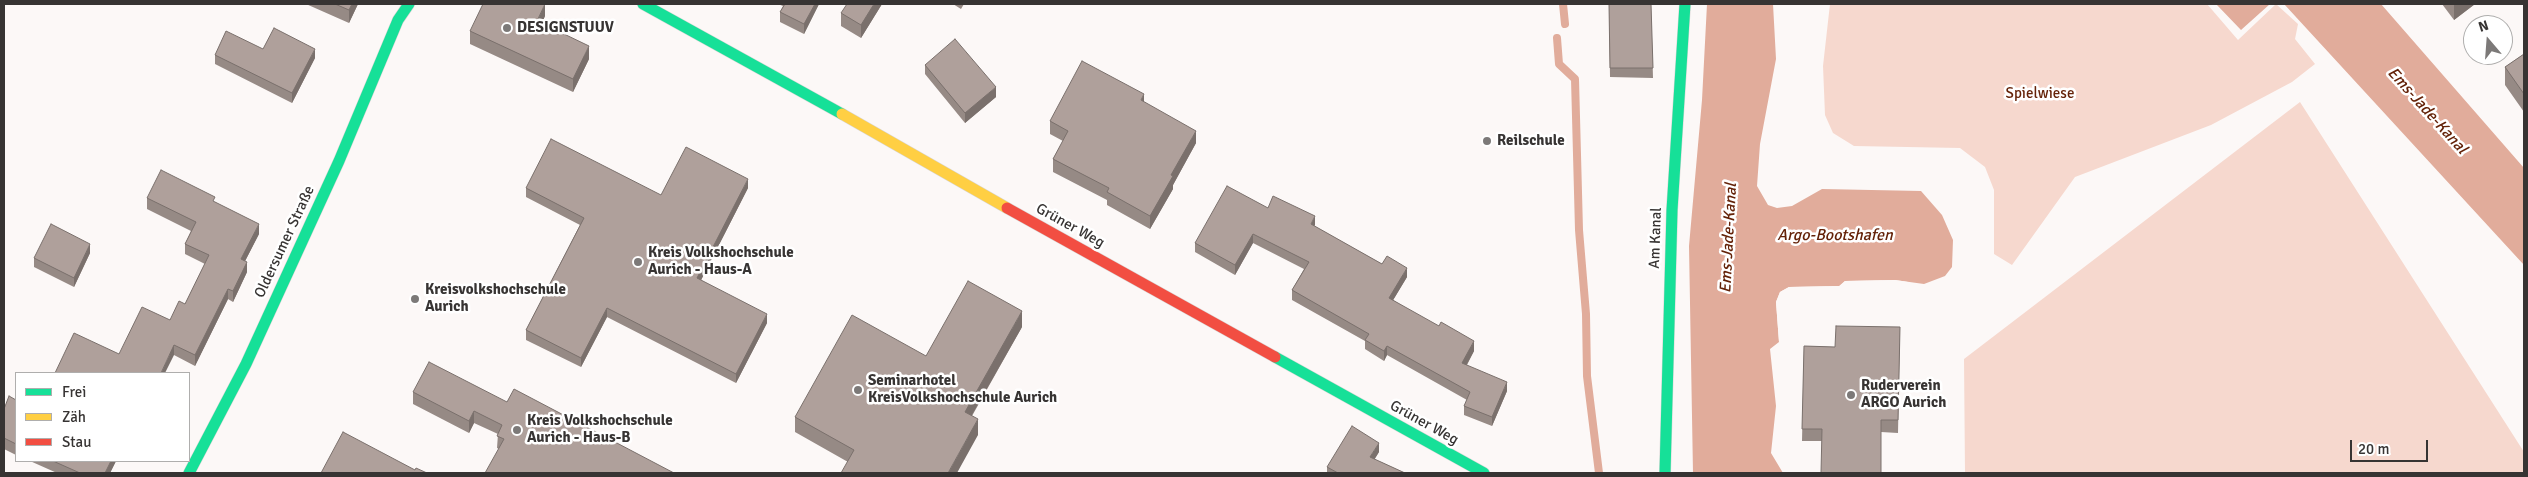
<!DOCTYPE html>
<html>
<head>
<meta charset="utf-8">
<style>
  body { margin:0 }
  #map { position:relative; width:2528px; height:477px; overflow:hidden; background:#fcf8f7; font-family:Signika,sans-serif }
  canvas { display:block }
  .frame { position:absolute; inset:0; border:5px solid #373433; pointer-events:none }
  .legend { position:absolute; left:15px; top:372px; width:175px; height:90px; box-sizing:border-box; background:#fff; border:1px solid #afaead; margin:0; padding:6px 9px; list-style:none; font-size:15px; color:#373433 }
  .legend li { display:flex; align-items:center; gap:10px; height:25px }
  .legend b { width:25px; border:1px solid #afaead }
  .north { position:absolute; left:2463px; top:15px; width:50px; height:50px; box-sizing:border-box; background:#fff; border:1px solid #afaead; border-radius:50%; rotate:342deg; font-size:14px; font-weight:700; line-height:20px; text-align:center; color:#373433 }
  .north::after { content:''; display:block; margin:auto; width:18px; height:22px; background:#7c7978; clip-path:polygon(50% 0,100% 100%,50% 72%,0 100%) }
  .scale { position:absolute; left:2350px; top:440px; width:78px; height:22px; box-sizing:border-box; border:2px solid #373433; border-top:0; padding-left:6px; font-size:15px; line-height:18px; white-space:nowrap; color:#373433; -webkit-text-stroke:4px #fff; paint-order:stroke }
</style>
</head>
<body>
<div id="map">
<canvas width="2528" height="477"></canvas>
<div class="frame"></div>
<ul class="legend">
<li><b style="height:6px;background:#16e098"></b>Frei</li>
<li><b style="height:6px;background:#ffcf43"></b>Zäh</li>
<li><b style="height:6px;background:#f24e42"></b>Stau</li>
</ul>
<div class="north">N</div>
<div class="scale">20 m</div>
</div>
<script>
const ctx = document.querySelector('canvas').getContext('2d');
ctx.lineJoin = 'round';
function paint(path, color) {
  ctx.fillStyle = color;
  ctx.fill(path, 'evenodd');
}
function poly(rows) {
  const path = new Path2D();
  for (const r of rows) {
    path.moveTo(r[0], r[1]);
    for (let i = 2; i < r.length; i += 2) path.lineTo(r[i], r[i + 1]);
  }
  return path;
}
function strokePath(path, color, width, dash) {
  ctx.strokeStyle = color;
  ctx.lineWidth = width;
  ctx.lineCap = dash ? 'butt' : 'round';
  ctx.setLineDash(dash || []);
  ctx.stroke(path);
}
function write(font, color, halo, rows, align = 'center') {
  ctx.font = font + ' Signika,sans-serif';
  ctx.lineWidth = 5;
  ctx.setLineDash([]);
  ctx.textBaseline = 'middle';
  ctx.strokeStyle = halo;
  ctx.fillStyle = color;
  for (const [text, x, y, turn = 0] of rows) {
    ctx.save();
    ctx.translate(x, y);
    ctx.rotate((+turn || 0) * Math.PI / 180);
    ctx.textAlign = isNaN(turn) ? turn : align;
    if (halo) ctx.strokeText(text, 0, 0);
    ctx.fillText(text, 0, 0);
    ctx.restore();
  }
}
paint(poly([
  [1830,4,2207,4,2238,40,2276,4,2298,24,2295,39,2315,64,2292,82,2211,125,2075,177,2012,265,1994,254,1994,190,1985,167,1960,148,1854,146,1833,133,1825,115,1823,66],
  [2300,102,2524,452,2524,473,1965,473,1964,359]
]), '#f6d8ce');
paint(poly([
  [1707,4,1773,4,1776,59,1760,144,1757,186,1768,205,1777,208,1792,206,1822,189,1921,191,1942,215,1953,240,1952,267,1945,276,1924,284,1895,280,1845,281,1840,286,1789,287,1780,292,1776,302,1779,342,1770,349,1776,406,1771,453,1783,473,1693,473,1689,246,1702,100],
  [2216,4,2270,4,2241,30],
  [2284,4,2381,4,2524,168,2524,265]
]), '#e1ac9b');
paint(poly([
  [1895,280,1908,282,1905,284,1846,284,1840,288,1789,289,1782,294,1779,303,1781,342,1779,342,1776,302,1780,292,1789,287,1839,286,1845,281]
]), '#fcf8f7');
strokePath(poly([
  [1563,4,1565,24],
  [1557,38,1559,64,1575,79,1579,230,1586,314,1587,376,1599,473]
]), '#e1ac9b', 8);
const fast = poly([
  [643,4,842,114],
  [1275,357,1484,473],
  [189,473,246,364,339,161,398,20,409,4],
  [1665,473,1672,210,1685,4]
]);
const slow = poly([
  [842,114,1007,208]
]);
const jam = poly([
  [1007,208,1275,357]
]);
strokePath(fast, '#d8d6d5', 12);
strokePath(slow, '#d8d6d5', 12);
strokePath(jam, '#d8d6d5', 12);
strokePath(fast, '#16e098', 11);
strokePath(slow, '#ffcf43', 11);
strokePath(jam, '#f24e42', 11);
paint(poly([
  [306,4,358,4,349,23],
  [778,4,819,4,804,34,780,22,780,12,783,6],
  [882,4,861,38,841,26,841,13],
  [953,4,964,4,961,9],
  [1609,4,1651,4,1653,78,1610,77],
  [2442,4,2475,4,2454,20],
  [545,16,541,24,589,59,573,92,470,44,470,31],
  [2524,54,2524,112,2505,85,2505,67],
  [215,55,315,58,292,103,215,64],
  [925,65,996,97,965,123,925,74],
  [1144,102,1196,143,1173,185,1173,189,1150,229,1107,205,1107,200,1053,172,1053,159,1063,141,1050,134,1050,121],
  [526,188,661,195,748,188,701,280,767,323,736,383,607,317,581,367,526,340,526,330,580,225,526,197],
  [147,198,215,202,259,234,245,261,247,272,233,302,228,299,195,366,174,355,119,354,170,320,185,304,205,264,185,254,185,244,191,231,147,209],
  [1268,208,1314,226,1382,264,1407,277,1393,300,1474,351,1467,365,1507,391,1492,426,1464,415,1464,406,1467,400,1387,355,1384,361,1365,349,1365,341,1292,300,1292,290,1304,269,1253,243,1235,275,1195,252,1195,243],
  [90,253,74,287,34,267,34,258],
  [1022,327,972,416,978,435,848,462,795,432,795,417,926,356],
  [1900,327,1898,433,1881,432,1821,441,1802,441,1804,346,1835,347],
  [413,392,507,402,674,473,499,449,497,448,498,434,474,423,469,433,413,404],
  [16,400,16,455,4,449,4,409],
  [1379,452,1374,459,1405,473,1327,473,1327,467],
  [30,461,116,461,110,473,57,473]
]), '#968a85');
paint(poly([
  [352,4,358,4,349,23,349,10],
  [545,4,545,16,537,34,537,21],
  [815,4,819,4,804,34,804,24],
  [874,4,882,4,861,38,861,25],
  [2454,4,2475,4,2454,20],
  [589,46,589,59,573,92,573,79],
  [315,49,315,58,292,103,292,93],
  [996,87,996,97,965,123,965,113],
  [1144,94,1144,107,1141,100],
  [1196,131,1196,143,1173,185,1173,189,1150,229,1150,216,1171,175],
  [748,179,748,188,697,288,697,278],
  [1315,216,1315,225,1311,233,1311,224],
  [259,224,259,234,241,269,241,259],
  [1253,234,1253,243,1235,275,1235,265],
  [90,244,90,253,74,287,74,278],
  [247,262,247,272,233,302,233,291],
  [1407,268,1407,277,1389,307,1389,298],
  [228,289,228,299,195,366,195,355],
  [607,308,607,317,581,367,581,358],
  [1022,311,1022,327,965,427,965,412],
  [767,314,767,323,736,383,736,374],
  [1474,341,1474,351,1462,373,1462,363],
  [174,345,174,355,165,373,161,373],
  [1387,346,1387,355,1384,361,1384,351],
  [1507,382,1507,391,1492,426,1492,417],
  [474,411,474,423,469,433,469,421],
  [978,419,978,435,957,473,948,473],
  [1379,443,1379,452,1370,467,1370,457],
  [111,461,116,461,110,473,105,473]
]), '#7a706c');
const building = poly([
  [335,4,352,4,349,10,335,4],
  [483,4,545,4,537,21,589,46,573,79,470,31,483,4],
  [785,4,815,4,804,24,780,12,785,4],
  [847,4,874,4,861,25,841,13,847,4],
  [1609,4,1651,4,1653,68,1610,68,1609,4],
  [274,28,315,49,292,93,215,55,226,31,263,49,274,28],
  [955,39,996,87,965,113,925,65,955,39],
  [2524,54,2524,94,2505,67,2524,54],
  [1082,61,1144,94,1141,100,1196,131,1171,175,1173,176,1150,216,1107,192,1109,188,1053,159,1068,131,1050,121,1082,61],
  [551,139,661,195,686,147,748,179,697,278,767,314,736,374,607,308,581,358,526,330,584,218,526,188,551,139],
  [161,170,215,197,213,201,259,224,241,259,247,262,233,291,228,289,195,355,174,345,161,373,55,373,74,333,119,354,142,307,170,320,179,301,185,304,209,255,185,244,196,222,147,198,161,170],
  [1227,186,1268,208,1273,196,1315,216,1311,224,1382,264,1387,256,1407,268,1389,298,1439,326,1441,322,1474,341,1462,363,1507,382,1492,417,1464,406,1470,392,1387,346,1384,351,1365,340,1369,334,1292,290,1309,262,1253,234,1235,265,1195,243,1227,186],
  [51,224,90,244,74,278,34,258,51,224],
  [968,281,1022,311,965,412,978,419,948,473,841,473,854,450,795,417,852,315,926,356,968,281],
  [1836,326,1900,327,1898,420,1881,420,1881,473,1821,473,1822,429,1802,429,1804,346,1835,347,1836,326],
  [429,362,507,402,514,389,674,473,485,473,504,439,497,436,502,425,474,411,469,421,413,392,429,362],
  [9,396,16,400,16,444,4,438,4,409,9,396],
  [1352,426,1379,443,1370,457,1405,473,1338,473,1327,467,1352,426],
  [343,432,415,470,416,468,427,473,321,473,343,432],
  [53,461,111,461,105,473,80,473,53,461]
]);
paint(building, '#afa09b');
strokePath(building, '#7a706c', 1);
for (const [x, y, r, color] of [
  [507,28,5,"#7c7978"],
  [1487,141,5,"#7c7978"],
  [638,262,5,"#7c7978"],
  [415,299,5,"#7c7978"],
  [858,390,5,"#7c7978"],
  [1851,395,5,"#7c7978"],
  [517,430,5,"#7c7978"]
]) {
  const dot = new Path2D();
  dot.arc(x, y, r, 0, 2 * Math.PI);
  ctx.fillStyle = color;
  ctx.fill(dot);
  strokePath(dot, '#fff', 2);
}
write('bold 15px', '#373433', '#fff', [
  ["DESIGNSTUUV",517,28],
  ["Reilschule",1497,141],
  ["Kreis Volkshochschule",648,253],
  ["Aurich - Haus-A",648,270],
  ["Kreisvolkshochschule",425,290],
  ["Aurich",425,307],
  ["Seminarhotel",868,381],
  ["KreisVolkshochschule Aurich",868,398],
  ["Ruderverein",1861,386],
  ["ARGO Aurich",1861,403],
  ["Kreis Volkshochschule",527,421],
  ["Aurich - Haus-B",527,438]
], 'left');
write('15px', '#652309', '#fff', [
  ["Spielwiese",2040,94]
]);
write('15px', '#373433', '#fff', [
  ["Grüner Weg",1070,226,29],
  ["Am Kanal",1656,238,-88],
  ["Oldersumer Straße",285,242,-65],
  ["Grüner Weg",1424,423,29]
]);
write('italic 16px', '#642208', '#fff', [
  ["Ems-Jade-Kanal",2427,111,48],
  ["Argo-Bootshafen",1835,236],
  ["Ems-Jade-Kanal",1729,238,-87]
]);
</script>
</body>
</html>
